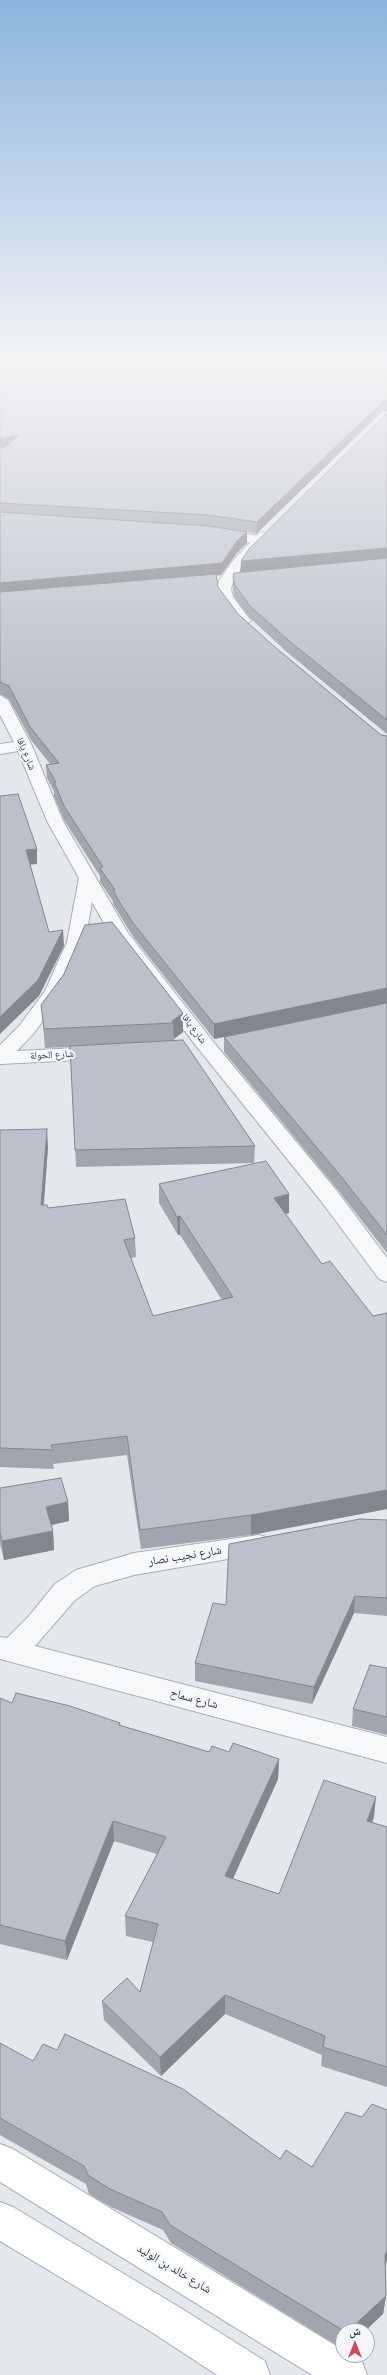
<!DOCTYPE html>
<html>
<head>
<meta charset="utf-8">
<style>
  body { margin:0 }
  #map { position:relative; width:387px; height:2375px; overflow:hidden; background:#e4e7ec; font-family:"Fira Sans Condensed","Noto Naskh Arabic",sans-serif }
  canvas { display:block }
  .north { position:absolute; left:335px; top:2323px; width:40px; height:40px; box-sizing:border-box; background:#f4f6f9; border:1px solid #a4a8b1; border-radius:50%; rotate:0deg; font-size:11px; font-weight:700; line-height:16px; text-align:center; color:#2b3445 }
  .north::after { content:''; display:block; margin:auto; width:14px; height:18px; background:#d1495b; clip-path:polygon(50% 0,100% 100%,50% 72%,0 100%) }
</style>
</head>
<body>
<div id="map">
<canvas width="387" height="2375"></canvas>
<div class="north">ش</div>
</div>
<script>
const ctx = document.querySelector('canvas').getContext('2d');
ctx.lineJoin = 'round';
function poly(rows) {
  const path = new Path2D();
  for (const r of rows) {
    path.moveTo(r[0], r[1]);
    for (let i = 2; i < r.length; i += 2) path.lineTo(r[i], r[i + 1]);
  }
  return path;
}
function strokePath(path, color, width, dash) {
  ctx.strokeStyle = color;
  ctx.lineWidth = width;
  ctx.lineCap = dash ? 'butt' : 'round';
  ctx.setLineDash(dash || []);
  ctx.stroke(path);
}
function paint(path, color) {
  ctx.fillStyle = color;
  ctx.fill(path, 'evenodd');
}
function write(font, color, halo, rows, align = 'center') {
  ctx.font = font + ' "Fira Sans Condensed","Noto Naskh Arabic",sans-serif';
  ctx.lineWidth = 4;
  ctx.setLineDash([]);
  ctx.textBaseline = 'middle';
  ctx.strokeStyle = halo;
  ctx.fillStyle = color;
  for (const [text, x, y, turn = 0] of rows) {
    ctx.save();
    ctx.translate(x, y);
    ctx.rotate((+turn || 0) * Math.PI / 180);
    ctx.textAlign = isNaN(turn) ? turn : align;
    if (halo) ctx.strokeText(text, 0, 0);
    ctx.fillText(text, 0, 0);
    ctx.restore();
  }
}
const minor = poly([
  [217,530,260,536,267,540,260,544,212,537,210,534,212,531,217,530],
  [0,695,8,700,32,746,63,821,128,933,215,1044,337,1191,387,1258,387,1282,379,1279,321,1201,201,1052,113,939,92,902,85,942,64,992,34,1033,17,1051,100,1047,107,1049,110,1053,107,1057,100,1059,0,1064,0,1045,20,1025,45,991,67,942,79,878,47,821,18,751,0,754,0,744,14,742,0,715,0,695],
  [259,1535,269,1538,272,1545,269,1552,134,1575,95,1586,75,1600,35,1646,387,1737,387,1763,0,1659,0,1637,7,1638,29,1616,55,1584,76,1570,134,1553,259,1535]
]);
const tertiary = poly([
  [264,532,271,536,242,568,233,581,231,589,233,597,251,621,244,625,239,624,221,601,217,589,219,581,232,562,259,533,264,532]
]);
const primary = poly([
  [0,2144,13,2149,343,2350,343,2355,351,2355,362,2361,367,2375,312,2375,0,2182,0,2144],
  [0,2202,13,2207,179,2307,265,2361,270,2375,217,2375,153,2333,0,2241,0,2202]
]);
strokePath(minor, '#a9aeb7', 2);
strokePath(tertiary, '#a9aeb7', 2);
strokePath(primary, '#a3abb8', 2);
paint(minor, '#f7f8fa');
paint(tertiary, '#f7f8fa');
paint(primary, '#fff');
paint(poly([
  [387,363,387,411,382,412,256,534,247,532,247,543,237,553,221,575,216,575,218,587,238,614,276,648,381,735,387,736,387,1253,338,1190,224,1052,224,1037,214,1039,134,938,113,904,113,901,100,882,100,876,64,820,54,796,54,791,47,778,46,765,50,764,31,740,9,699,0,694,0,451,4,448],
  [387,413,387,734,288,653,250,618,234,597,233,589,233,577,240,572],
  [85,925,183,1032,174,1039,174,1040,255,1146,254,1163,76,1167,70,1047,45,1048,43,1024,41,1005,64,974],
  [0,1130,48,1147,44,1205,48,1208,135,1238,136,1257,131,1258,153,1316,222,1300,180,1235,178,1235,159,1203,159,1184,289,1213,285,1214,322,1264,373,1316,387,1313,387,1510,387,1509,251,1535,141,1549,127,1455,53,1464,54,1469,0,1467],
  [0,1488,68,1502,69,1521,51,1525,53,1531,54,1550,4,1560,0,1544],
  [387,1520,387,1616,354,1613,312,1704,195,1681,195,1663,226,1605],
  [387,1668,387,1735,352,1726,353,1709],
  [0,1698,12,1703,120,1723,121,1726,209,1752,229,1752,279,1759,278,1779,233,1879,279,1894,374,1817,372,1822,387,1827,387,2087,321,2066,322,2055,225,2014,161,2076,104,2020,102,2001,140,1992,153,1942,126,1936,125,1916,157,1854,114,1841,67,1960,0,1944],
  [0,2043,385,2265,386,2296,383,2314,365,2331,343,2331,343,2349,171,2243,163,2230,111,2207,89,2194,86,2184,0,2135]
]), '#a1a5ae');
paint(poly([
  [387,400,387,411,382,412,256,534,257,522,383,401],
  [19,435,20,446,0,449,0,438],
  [247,532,247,543,237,553,221,575,0,596,0,583,237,541],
  [387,548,387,560,240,573,241,561],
  [37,849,37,864,27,865,26,850],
  [63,930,64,946,39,996,0,1034,0,1017],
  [387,988,387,1003,214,1039,214,1024],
  [183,1013,183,1032,174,1039,173,1023,172,1021],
  [47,1129,48,1147,42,1223,41,1205],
  [289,1194,289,1213,273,1217,274,1198],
  [180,1216,180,1235,178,1235,177,1217],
  [387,1490,387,1509,251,1535,251,1515],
  [68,1502,69,1521,47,1526,46,1507],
  [53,1531,54,1550,4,1560,2,1541],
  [355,1596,354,1613,312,1704,314,1687],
  [279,1759,278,1779,225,1896,225,1876],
  [376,1797,374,1817,365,1841,367,1821],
  [113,1821,114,1841,67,1960,65,1941],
  [225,1995,225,2014,161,2076,160,2057],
  [387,2250,387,2261,383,2273,385,2255],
  [386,2296,383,2314,365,2331,348,2331]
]), '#83868d');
const building = poly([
  [0,363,387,363,387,400,383,401,257,522,208,515,0,503,0,451,19,435,0,438,0,363],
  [387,413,387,548,241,561,249,549,387,413],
  [0,512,208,526,247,532,237,541,222,563,0,583,0,512],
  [387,558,387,720,288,640,250,606,235,585,233,577,234,573,387,558],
  [216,574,218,587,238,614,276,648,381,735,387,736,387,988,214,1024,133,923,119,901,113,890,115,890,100,868,103,867,64,806,54,782,56,782,46,765,59,763,30,727,9,686,0,682,0,592,216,574],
  [18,794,37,849,26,850,49,932,63,930,38,980,0,1017,0,796,18,794],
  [112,922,183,1013,172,1021,173,1023,44,1029,41,1005,64,974,85,925,112,922],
  [387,1003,387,1235,339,1174,224,1037,387,1003],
  [183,1040,255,1146,75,1150,70,1046,183,1040],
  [47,1129,41,1205,47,1205,48,1208,125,1199,135,1238,124,1240,153,1316,233,1297,180,1216,177,1217,159,1184,266,1161,289,1194,274,1198,322,1264,330,1261,373,1316,387,1313,387,1490,251,1515,140,1530,127,1436,51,1445,53,1450,0,1448,0,1130,47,1129],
  [61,1478,68,1502,46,1507,53,1531,2,1541,0,1532,0,1488,61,1478],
  [360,1519,387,1520,387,1598,355,1596,314,1687,195,1663,213,1603,226,1605,229,1544,360,1519],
  [370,1665,387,1668,387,1717,353,1709,370,1665],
  [16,1693,70,1706,120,1723,119,1725,209,1752,212,1746,229,1752,233,1743,279,1759,225,1876,279,1894,324,1780,376,1797,367,1821,387,1827,387,2067,323,2047,325,2036,225,1995,160,2057,102,2001,127,1978,140,1992,158,1924,125,1916,166,1837,113,1821,65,1941,0,1925,0,1698,12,1703,16,1693],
  [65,2034,183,2089,280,2159,286,2150,312,2167,346,2112,362,2117,372,2104,387,2110,387,2250,385,2255,386,2296,348,2331,344,2331,170,2225,162,2212,110,2189,88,2175,84,2166,0,2118,0,2043,33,2061,43,2044,57,2050,65,2034]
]);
paint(building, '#bbc0ca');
strokePath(building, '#83868d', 1);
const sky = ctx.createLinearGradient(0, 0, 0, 696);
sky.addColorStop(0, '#8bb4dd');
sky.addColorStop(0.52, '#f3f4f6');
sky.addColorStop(1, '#f3f4f600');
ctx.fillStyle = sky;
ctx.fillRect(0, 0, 387, 696);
write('10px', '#2b3445', '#f4f6f9', [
  ["شارع يافا",26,754,67],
  ["شارع يافا",194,1029,53],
  ["شارع الحولة",52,1055,-3]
]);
write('12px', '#2b3445', '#f4f6f9', [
  ["شارع نجيب نصار",185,1556,-9],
  ["شارع سماح",194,1699,15],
  ["شارع خالد بن الوليد",174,2269,31]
]);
</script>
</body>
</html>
